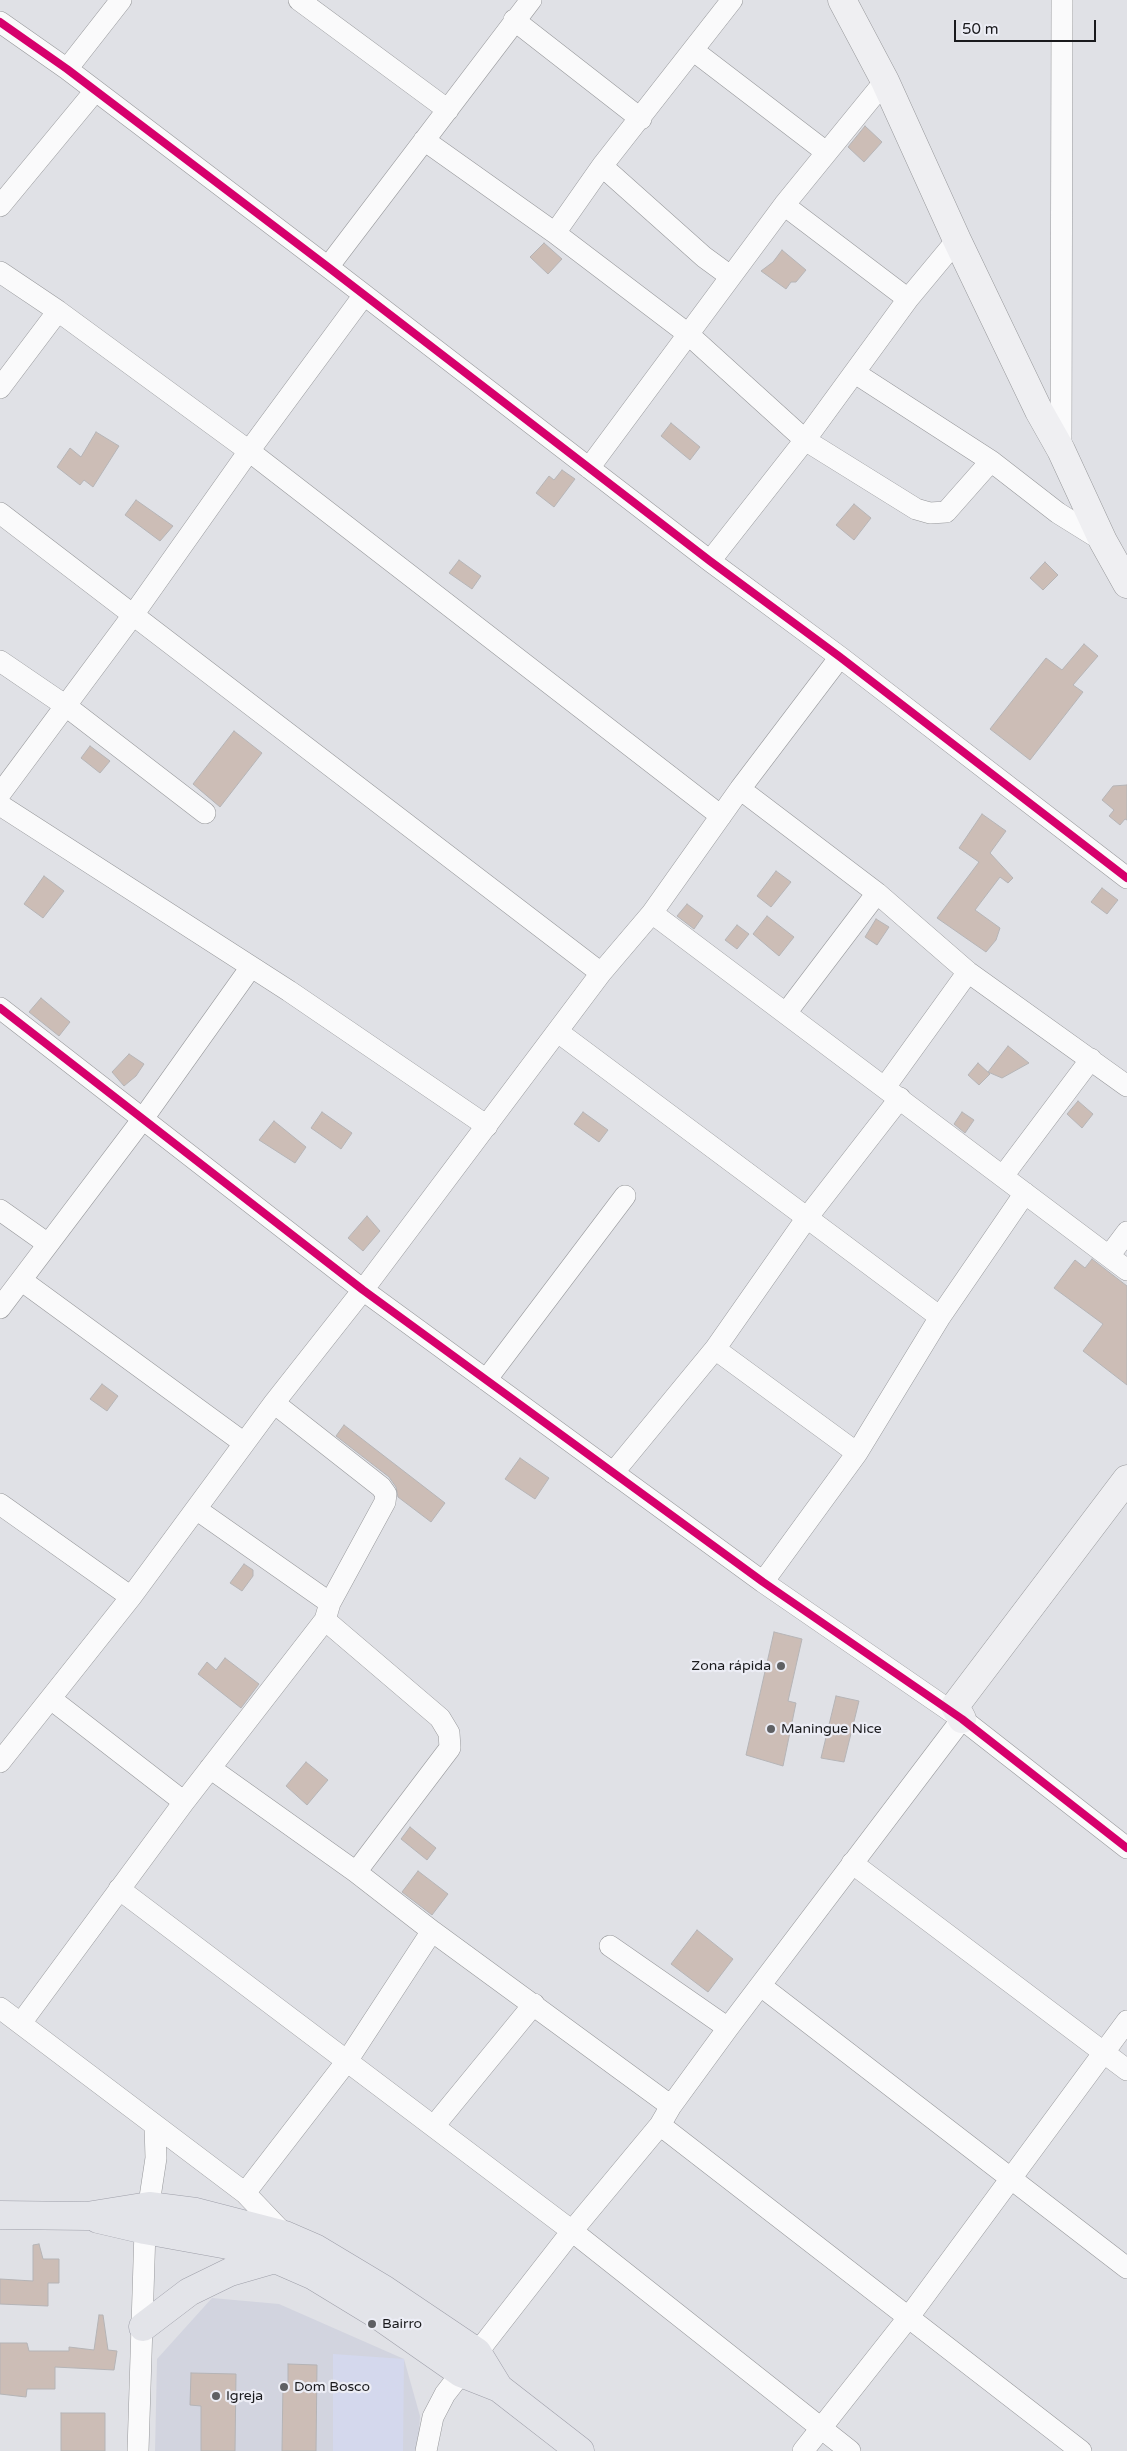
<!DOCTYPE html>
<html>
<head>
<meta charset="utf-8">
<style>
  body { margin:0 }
  #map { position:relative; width:1127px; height:2451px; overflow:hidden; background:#e0e1e6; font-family:"Varela Round",sans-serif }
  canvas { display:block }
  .scale { position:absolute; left:954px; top:20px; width:142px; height:22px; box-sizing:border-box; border:2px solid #1a1a1d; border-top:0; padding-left:6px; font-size:15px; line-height:18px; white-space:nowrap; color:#1a1a1d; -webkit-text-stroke:4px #ecedf5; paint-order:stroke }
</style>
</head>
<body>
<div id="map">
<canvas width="1127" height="2451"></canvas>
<div class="scale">50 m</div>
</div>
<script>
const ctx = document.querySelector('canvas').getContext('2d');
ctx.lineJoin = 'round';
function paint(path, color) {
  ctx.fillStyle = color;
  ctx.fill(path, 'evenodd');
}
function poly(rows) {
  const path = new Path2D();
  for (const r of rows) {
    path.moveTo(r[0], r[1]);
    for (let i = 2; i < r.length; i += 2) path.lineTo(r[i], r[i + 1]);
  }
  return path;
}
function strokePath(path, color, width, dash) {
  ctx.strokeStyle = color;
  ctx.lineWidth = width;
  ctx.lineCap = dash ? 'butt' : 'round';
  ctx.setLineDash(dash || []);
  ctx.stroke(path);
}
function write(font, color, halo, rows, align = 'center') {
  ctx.font = font + ' "Varela Round",sans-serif';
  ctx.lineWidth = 4.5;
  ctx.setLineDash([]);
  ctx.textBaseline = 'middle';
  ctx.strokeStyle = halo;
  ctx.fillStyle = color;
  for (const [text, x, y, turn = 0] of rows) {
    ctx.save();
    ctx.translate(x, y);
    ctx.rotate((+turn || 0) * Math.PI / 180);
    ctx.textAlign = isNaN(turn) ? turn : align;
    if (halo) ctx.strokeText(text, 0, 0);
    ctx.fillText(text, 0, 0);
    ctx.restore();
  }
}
paint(poly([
  [212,2298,279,2304,404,2359,420,2416,418,2451,155,2451,157,2359]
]), '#d2d4df');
paint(poly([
  [333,2354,404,2359,403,2451,333,2451]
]), '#d4d8ed');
const building = poly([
  [865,126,882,142,864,162,848,147,865,126],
  [544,243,562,259,548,274,530,257,544,243],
  [782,250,806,270,796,282,791,282,786,289,761,271,773,262,782,250],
  [671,423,700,447,690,460,661,436,671,423],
  [96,432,119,446,93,487,84,480,80,485,57,467,70,448,81,457,96,432],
  [562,470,575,479,554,507,536,493,549,476,554,480,562,470],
  [136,500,173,526,160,541,125,515,136,500],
  [854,504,871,518,854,540,836,525,854,504],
  [459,560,481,576,472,589,449,573,459,560],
  [1045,562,1058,575,1043,590,1030,578,1045,562],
  [1084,644,1098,656,1073,685,1083,692,1030,760,990,729,1046,658,1062,670,1084,644],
  [234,731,262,753,220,807,193,784,234,731],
  [90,746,110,761,100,773,81,758,90,746],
  [1127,785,1127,820,1125,819,1120,825,1109,816,1114,810,1102,800,1113,786,1127,785],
  [982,814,1006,831,990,853,1013,878,1008,883,1000,877,975,910,1000,928,996,940,986,952,937,918,979,862,959,848,982,814],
  [776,871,791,882,771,907,757,896,776,871],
  [44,876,64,891,43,918,24,904,44,876],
  [1102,888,1118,900,1107,914,1091,902,1102,888],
  [687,904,703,916,694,929,677,916,687,904],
  [767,916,794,937,779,956,753,934,767,916],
  [876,919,889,927,877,945,865,937,876,919],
  [737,925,749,934,737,949,725,940,737,925],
  [41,998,70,1022,59,1036,29,1012,41,998],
  [1008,1046,1029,1063,1002,1078,988,1072,1008,1046],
  [129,1054,144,1064,136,1076,124,1086,112,1072,129,1054],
  [978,1063,990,1074,979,1085,968,1075,978,1063],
  [1078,1101,1093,1114,1082,1128,1067,1114,1078,1101],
  [322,1112,352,1133,341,1149,311,1128,322,1112],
  [583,1112,608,1130,599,1142,574,1124,583,1112],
  [962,1112,974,1120,965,1133,954,1124,962,1112],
  [274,1121,306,1147,295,1163,259,1140,274,1121],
  [367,1216,380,1231,363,1251,348,1238,367,1216],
  [1092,1259,1127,1286,1127,1385,1083,1351,1103,1324,1054,1288,1075,1260,1085,1268,1092,1259],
  [102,1384,118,1396,107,1411,90,1399,102,1384],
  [344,1425,445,1503,431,1522,398,1497,396,1487,389,1477,336,1436,344,1425],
  [520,1458,549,1478,535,1499,505,1479,520,1458],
  [244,1564,253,1570,253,1576,242,1591,230,1583,244,1564],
  [774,1632,802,1639,788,1701,796,1703,783,1766,746,1755,774,1632],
  [225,1658,259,1684,241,1708,198,1674,207,1662,216,1670,225,1658],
  [836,1696,859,1701,844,1762,821,1758,836,1696],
  [306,1762,328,1780,307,1805,286,1786,306,1762],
  [410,1827,436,1848,427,1860,401,1839,410,1827],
  [418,1871,448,1894,432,1915,402,1892,418,1871],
  [697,1930,733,1959,708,1992,671,1964,697,1930],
  [39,2244,43,2259,59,2259,59,2283,48,2283,48,2306,0,2304,0,2279,33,2281,33,2245,39,2244],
  [99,2315,103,2315,108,2350,117,2351,114,2370,55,2367,55,2389,27,2389,26,2397,0,2394,0,2343,27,2343,29,2351,69,2351,69,2347,94,2350,99,2315],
  [288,2364,317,2365,316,2451,282,2451,283,2383,288,2383,288,2364],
  [191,2373,236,2374,235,2451,201,2451,201,2406,190,2405,191,2373],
  [61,2413,105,2413,105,2451,61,2451,61,2413]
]);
paint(building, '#ccbdb6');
strokePath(building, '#b5b4b6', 1);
const street = poly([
  [299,0,448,110],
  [514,20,641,119],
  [0,22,67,69,328,267,710,561,840,657,1127,878],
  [694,51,826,152],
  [67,69,121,0],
  [424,140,555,233,688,334,805,440,916,509,930,513,946,512,991,461,1058,513,1103,541],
  [602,166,704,257,730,276],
  [784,205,908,299],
  [0,206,95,91],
  [555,233,602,166,732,0],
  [328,267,531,0],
  [0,272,58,311,249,451,721,816],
  [855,373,991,461],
  [0,388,58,311],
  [1061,450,1062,0],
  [589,468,784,205,885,81],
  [0,513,601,973],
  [710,561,805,440,908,299,957,240],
  [0,661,66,706,205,813],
  [740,789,877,893,968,972,1127,1086],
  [0,794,133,615,249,451,364,295],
  [0,805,289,991,487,1126],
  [652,913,1127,1270],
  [0,1008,363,1290,763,1582,962,1719,1127,1848],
  [786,1013,877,893],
  [558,1032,940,1317],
  [885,1087,968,972],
  [1003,1176,1091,1059],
  [0,1210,48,1244],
  [1109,1256,1127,1232],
  [21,1280,244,1443],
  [0,1308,142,1120,251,967],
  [715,1349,857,1453],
  [486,1380,625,1196],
  [274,1403,381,1487,386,1494,385,1502,330,1603],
  [613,1473,715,1349,806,1219,900,1098],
  [0,1504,131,1597],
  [196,1509,330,1603,325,1620,440,1718,449,1733,450,1748,356,1872],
  [763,1582,857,1453,940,1317,1025,1193],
  [51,1699,184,1802],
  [0,1762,131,1597,274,1403,363,1290,601,973,652,913,740,789,840,657],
  [210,1768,356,1872,432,1931,671,2106],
  [852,1863,1127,2070],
  [119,1889,572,2231,850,2451],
  [610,1946,728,2028],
  [761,1986,1127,2268],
  [0,2008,245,2193,285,2235],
  [21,2023,184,1802,325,1620],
  [660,2125,1081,2451],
  [434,2126,534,2004],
  [245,2193,347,2061,432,1931],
  [138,2451,145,2230,156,2158,155,2126],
  [426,2451,433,2417,445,2394,572,2231,660,2125,671,2106,728,2028,962,1719],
  [803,2451,908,2318,1127,2021]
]);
const secondary = poly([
  [842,0,885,81,957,240,1039,411,1061,450,1103,541,1127,584],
  [962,1719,955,1706,1127,1479]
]);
const primary = poly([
  [0,2215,87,2216,149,2206,196,2212,285,2235,315,2248,385,2290,477,2352,499,2388],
  [98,2219,145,2230,228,2245,275,2259,314,2276,378,2315,461,2373,499,2388,580,2451],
  [143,2327,189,2292,230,2272,275,2259]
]);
strokePath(street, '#97989b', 22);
strokePath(secondary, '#97989b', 29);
strokePath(primary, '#9e9fa9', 29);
strokePath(street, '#fafafb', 21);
strokePath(secondary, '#efeff2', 28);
strokePath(primary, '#e3e4e9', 28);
strokePath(poly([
  [0,22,67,69,328,267,710,561,840,657,1127,878],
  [0,1008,363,1290,763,1582,962,1719,1127,1848]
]), '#d6006c', 8);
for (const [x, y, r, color] of [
  [781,1666,5,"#5f6063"],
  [771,1729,5,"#5f6063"],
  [372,2324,5,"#5f6063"],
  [284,2387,5,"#5f6063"],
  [216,2396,5,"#5f6063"]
]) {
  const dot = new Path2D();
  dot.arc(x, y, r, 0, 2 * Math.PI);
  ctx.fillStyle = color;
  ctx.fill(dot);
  strokePath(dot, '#ecedf5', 2);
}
write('14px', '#1a1a1d', '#ecedf5', [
  ["Zona rápida",771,1666,"right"],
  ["Maningue Nice",781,1729],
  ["Bairro",382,2324],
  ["Dom Bosco",294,2387],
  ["Igreja",226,2396]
], 'left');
</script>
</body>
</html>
